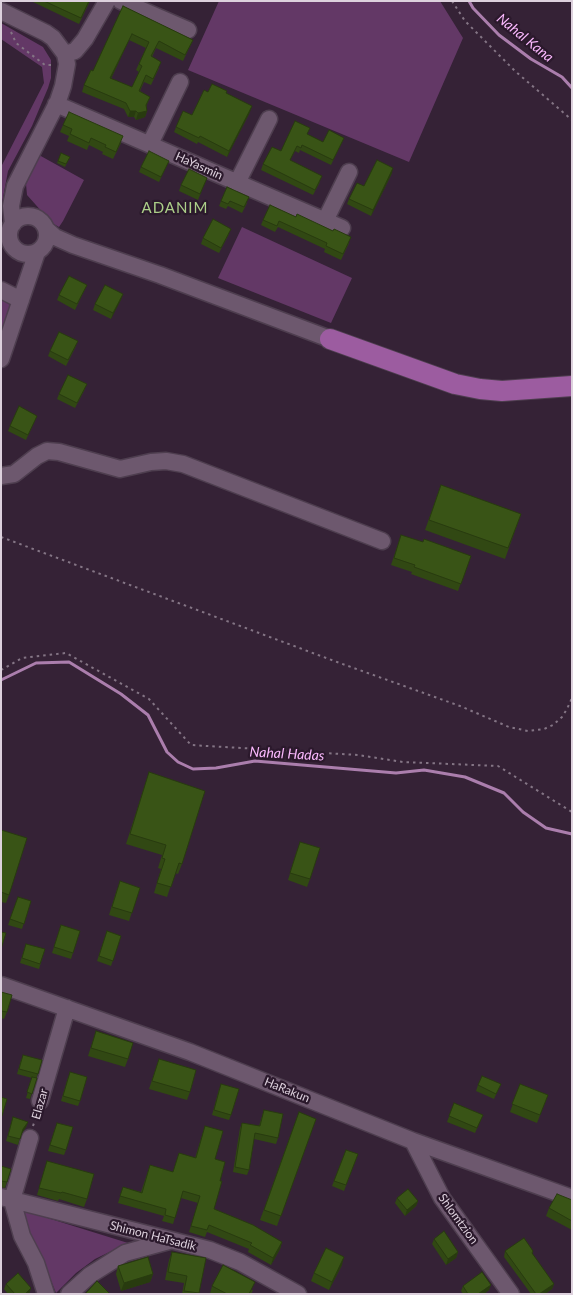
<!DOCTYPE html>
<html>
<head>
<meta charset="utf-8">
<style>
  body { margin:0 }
  #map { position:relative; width:573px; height:1295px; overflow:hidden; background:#352236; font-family:Lato,sans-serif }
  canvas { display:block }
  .frame { position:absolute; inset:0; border:2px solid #ddd1dd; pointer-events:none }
</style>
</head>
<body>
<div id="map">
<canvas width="573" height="1295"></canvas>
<div class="frame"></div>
</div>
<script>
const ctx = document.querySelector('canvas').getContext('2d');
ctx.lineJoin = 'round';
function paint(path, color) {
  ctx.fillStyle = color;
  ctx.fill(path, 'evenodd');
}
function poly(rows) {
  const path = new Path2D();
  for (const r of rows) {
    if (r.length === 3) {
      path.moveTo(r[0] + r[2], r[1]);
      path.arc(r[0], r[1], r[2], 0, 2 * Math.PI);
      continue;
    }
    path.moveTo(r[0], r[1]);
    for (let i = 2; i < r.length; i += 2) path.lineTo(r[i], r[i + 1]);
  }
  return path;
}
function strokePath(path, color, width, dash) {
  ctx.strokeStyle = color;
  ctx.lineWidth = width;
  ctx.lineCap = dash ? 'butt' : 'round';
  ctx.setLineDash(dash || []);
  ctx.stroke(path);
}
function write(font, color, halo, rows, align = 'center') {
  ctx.font = font + ' Lato,sans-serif';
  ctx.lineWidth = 4.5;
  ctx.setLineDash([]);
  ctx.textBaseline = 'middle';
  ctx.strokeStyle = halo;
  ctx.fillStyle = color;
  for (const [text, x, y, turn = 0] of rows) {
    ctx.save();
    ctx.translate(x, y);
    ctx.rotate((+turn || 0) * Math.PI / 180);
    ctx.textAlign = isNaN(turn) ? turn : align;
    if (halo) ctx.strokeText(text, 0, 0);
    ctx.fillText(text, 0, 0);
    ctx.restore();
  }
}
paint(poly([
  [219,1,440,1,463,38,409,162,188,70],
  [1,23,43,47,51,60,51,78,48,88,32,126,8,171,2,203,1,167,44,83,42,67,1,39],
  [39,155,84,180,63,221,59,227,52,223,27,195,26,184],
  [242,227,352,278,331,323,218,278],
  [1,298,14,308,1,341],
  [22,1210,128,1243,95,1259,76,1273,56,1293,39,1251,28,1234]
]), '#633866');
strokePath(poly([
  [469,1,473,8,499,35,531,59,562,77,572,88],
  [1,680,36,663,69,662,121,694,148,715,167,752,178,762,193,769,216,768,255,761,396,773,424,770,465,777,504,793,523,812,546,828,572,834]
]), '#ab7ead', 3);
const minor = poly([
  [121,1,188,30],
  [1,11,46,33,53,38,65,54,67,64,63,86,58,101,15,186,11,206,13,224],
  [65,54,75,51,85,39,107,1],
  [56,104,342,228],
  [150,144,180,82],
  [237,183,269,119],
  [28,235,19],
  [325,221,349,172],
  [46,229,55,237,73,245,160,275,330,339],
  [1,290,21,300],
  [1,359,37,252],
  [1,476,14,474,37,456,47,451,59,452,120,469,151,462,166,461,183,464,382,541],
  [1,985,190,1052,413,1141,572,1198],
  [40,1101,67,1008],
  [30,1138,12,1200,22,1236,36,1263,46,1294],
  [413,1141,442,1198,511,1294],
  [1,1197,210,1250,240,1262,298,1294],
  [69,1294,90,1275,125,1253,169,1241]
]);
const major = poly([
  [330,339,455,384,480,389,502,391,572,386]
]);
strokePath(minor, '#4e3e4f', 19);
strokePath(major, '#4e3e4f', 22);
strokePath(poly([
  [452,1,465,21,515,71,572,120],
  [11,32,16,43,45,65,53,65],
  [1,537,337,662,460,706,509,727,528,731,544,729,553,725,562,717,567,709,572,698],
  [1,670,22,658,66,653,149,699,191,745,358,755,403,762,498,766,572,812],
  [33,1126,37,1114]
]), '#847585', 2, [2.5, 4]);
strokePath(minor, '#6d586e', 16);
strokePath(major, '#9c5ca0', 20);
paint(poly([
  [31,1,90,1,79,24],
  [123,6,193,40,183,61,156,48,152,57,159,68,151,85,144,82,140,91,150,97,146,107,147,111,145,117,136,120,134,117,128,117,124,109,82,92,84,85,93,71],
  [129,40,146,48,136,70,139,72,132,87,111,79],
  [208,92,226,93,250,112,227,157,198,142,197,144,174,132,176,127,192,115],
  [63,125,121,143,113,159,102,154,103,152,89,145,87,150,67,141,69,136,60,132],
  [307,134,323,142,344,138,331,165,300,150,299,153,295,151,290,160,320,182,313,195,261,170,263,164,281,151],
  [61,153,70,157,65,167,57,163],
  [169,161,159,182,139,172,141,167],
  [392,173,371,216,347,204,349,199,364,186],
  [207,178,198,200,179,191,181,185],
  [221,201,247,203,242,213,228,206,226,209,219,206],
  [296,217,333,231,349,243,341,260,324,252,325,249,278,227,275,232,261,225,263,220],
  [229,234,219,253,201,244,203,238],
  [87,285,75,310,57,300,59,295],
  [123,294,111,319,93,310,95,304],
  [76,346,66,366,48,356,50,351],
  [85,389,75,408,57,399,59,394],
  [37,416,26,440,8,431,10,426],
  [441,485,521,514,505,559,425,530],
  [401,535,423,542,471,556,458,591,411,574,412,572,391,565],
  [149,772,182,864,178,874,175,873,167,897,154,893,161,869,158,868,162,855,126,844],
  [1,830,9,895,6,903,1,902],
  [297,850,310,879,307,887,288,880],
  [140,888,129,921,109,915,117,889],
  [18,897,31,901,22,929,8,925],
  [61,925,80,931,71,959,52,953],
  [107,931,121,936,111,966,97,961],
  [26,944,45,949,39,969,20,963],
  [1,992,7,1012,4,1019,1,1018],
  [96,1031,128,1059,125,1067,88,1056],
  [159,1059,190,1092,187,1100,149,1089],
  [21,1060,42,1060,30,1099,26,1098,32,1078,17,1074],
  [68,1077,80,1101,78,1106,61,1101],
  [501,1084,494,1099,476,1091,478,1085],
  [520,1084,548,1095,537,1123,510,1112],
  [219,1089,231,1115,229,1120,212,1115],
  [454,1103,483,1115,475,1133,447,1122],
  [264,1110,278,1138,276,1144,254,1139,249,1170,247,1175,233,1172,240,1128,242,1123,259,1126],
  [299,1112,316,1119,277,1226,260,1220],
  [13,1117,28,1122,26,1127,21,1134,18,1145,6,1141],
  [205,1126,215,1159,220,1181,214,1209,282,1242,280,1249,271,1265,248,1252,249,1249,207,1232,205,1237,189,1232,198,1203,181,1198,173,1224,162,1221,164,1216,118,1203,123,1187,141,1192,150,1165,173,1172,179,1153,195,1158],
  [55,1128,66,1150,64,1155,48,1151],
  [346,1150,358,1154,344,1191,332,1186],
  [47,1161,87,1199,84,1207,59,1199,58,1201,37,1195],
  [1,1166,7,1182,5,1188,1,1187],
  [397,1198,418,1201,416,1206,405,1216,395,1203],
  [572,1200,572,1230,546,1216,549,1208],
  [434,1239,458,1252,456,1258,446,1265,432,1244],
  [505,1251,533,1251,532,1254,554,1284,552,1289,545,1294,531,1294,504,1257],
  [172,1252,199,1294,182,1294,184,1283,165,1280,169,1260],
  [342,1265,329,1290,311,1281,314,1273],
  [118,1266,153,1274,150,1282,121,1291,116,1274],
  [6,1284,31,1288,29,1294,8,1294,4,1289],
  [212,1286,253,1290,251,1294,210,1294],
  [463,1286,489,1290,484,1294,463,1294,461,1291]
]), '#314813');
paint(poly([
  [132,34,129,40,108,85,110,78],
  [252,106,250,112,227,157,229,151],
  [130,111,136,111,134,117,128,117],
  [147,111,145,117,136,120,138,113],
  [393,168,392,173,371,216,373,210],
  [123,294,121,300,111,319,113,313],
  [28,1122,26,1127,21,1135,23,1129],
  [418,1201,416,1206,405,1216,407,1210],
  [282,1242,280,1249,271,1265,273,1258],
  [458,1252,456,1258,446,1265,448,1259],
  [344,1257,342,1265,329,1290,332,1282],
  [153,1274,150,1282,121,1291,124,1283],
  [554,1284,552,1289,545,1294,539,1294],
  [491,1285,489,1290,484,1294,478,1294],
  [31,1288,29,1294,25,1294]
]), '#283b0f');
const building = poly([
  [44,1,89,1,81,18,44,1],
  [123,6,193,40,185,55,159,41,151,56,161,62,153,79,146,75,139,91,150,97,146,105,147,111,138,113,136,111,130,111,126,103,84,85,91,70,93,71,123,6],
  [132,34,149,42,139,64,142,66,132,87,110,78,132,34],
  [212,84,227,91,226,93,252,106,229,151,200,136,199,138,176,127,183,111,192,115,204,90,208,92,212,84],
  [69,112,123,136,116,152,105,147,106,145,91,138,89,143,70,134,72,129,63,125,69,112],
  [295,121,310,128,307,134,323,142,329,130,344,138,333,160,302,145,301,148,297,146,290,160,322,176,315,190,263,164,272,147,281,151,295,121],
  [149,151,169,161,161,177,141,167,149,151],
  [61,153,70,157,66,164,58,161,61,153],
  [377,160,393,168,373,210,349,199,357,183,364,186,377,160],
  [189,169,207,178,200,194,181,185,189,169],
  [227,187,249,197,244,207,230,201,228,204,221,201,227,187],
  [270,205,296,217,297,214,333,231,334,229,351,237,343,254,326,246,327,243,279,221,277,226,263,220,270,205],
  [213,219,231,229,221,248,203,238,213,219],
  [69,276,87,285,77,304,59,295,69,276],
  [105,285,123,294,113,313,95,304,105,285],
  [59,332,78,341,68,360,50,351,59,332],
  [68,375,87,384,77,403,59,394,68,375],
  [19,406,37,416,28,435,10,426,19,406],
  [441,485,521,514,508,548,429,520,441,485],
  [401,535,423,542,424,539,471,556,461,584,414,567,415,565,394,558,401,535],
  [149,772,205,791,182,864,179,863,171,887,157,883,165,859,162,858,166,845,130,834,149,772],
  [1,830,27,838,9,895,1,892,1,830],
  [300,842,320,848,310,879,290,873,300,842],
  [120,881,140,888,132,913,112,907,120,881],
  [18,897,31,901,24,924,10,919,18,897],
  [61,925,80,931,73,953,54,947,61,925],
  [107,931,121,936,113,961,99,956,107,931],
  [1,932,6,933,1,949,1,932],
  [26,944,45,949,40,964,22,958,26,944],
  [1,992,12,995,7,1012,1,1011,1,992],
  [96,1031,133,1043,128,1059,91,1048,96,1031],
  [23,1055,42,1060,38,1074,19,1069,23,1055],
  [159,1059,196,1070,190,1092,152,1081,159,1059],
  [70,1072,87,1077,80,1101,63,1096,70,1072],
  [482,1076,501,1084,496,1094,478,1085,482,1076],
  [32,1077,37,1078,32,1094,27,1092,32,1077],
  [221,1084,239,1089,231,1115,214,1110,221,1084],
  [520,1084,548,1095,540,1115,512,1104,520,1084],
  [1,1097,7,1099,2,1116,1,1116,1,1097],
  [454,1103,483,1115,477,1128,449,1116,454,1103],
  [264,1110,283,1114,278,1138,255,1133,249,1170,235,1167,242,1123,260,1126,264,1110],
  [299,1112,316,1119,281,1216,264,1210,299,1112],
  [13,1117,28,1122,23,1129,20,1139,8,1136,13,1117],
  [57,1123,73,1127,66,1150,50,1145,57,1123],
  [205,1126,223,1131,215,1159,225,1162,220,1181,222,1181,214,1209,253,1225,282,1242,273,1258,250,1245,252,1243,209,1225,207,1230,191,1226,200,1196,183,1191,175,1218,165,1215,166,1209,120,1196,123,1187,142,1193,150,1165,173,1172,179,1153,196,1158,205,1126],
  [346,1150,358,1154,346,1185,334,1181,346,1150],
  [47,1161,94,1174,87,1199,62,1192,61,1193,39,1188,47,1161],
  [1,1166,11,1169,7,1182,1,1181,1,1166],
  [408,1189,418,1201,407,1210,397,1198,408,1189],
  [557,1194,572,1200,572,1221,549,1208,557,1194],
  [444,1231,458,1252,448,1259,434,1239,444,1231],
  [524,1238,533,1251,532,1253,554,1284,539,1294,536,1294,505,1251,524,1238],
  [326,1248,344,1257,332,1282,314,1273,326,1248],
  [172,1252,206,1258,199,1293,184,1291,187,1276,168,1272,172,1252],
  [148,1257,153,1274,124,1283,118,1266,148,1257],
  [223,1265,255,1282,249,1294,227,1294,212,1286,223,1265],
  [482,1272,491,1285,478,1294,468,1294,463,1286,482,1272],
  [18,1273,31,1288,25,1294,15,1294,6,1284,18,1273],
  [97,1281,110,1294,85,1294,97,1281]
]);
paint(building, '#395416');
strokePath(building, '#283b0f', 1);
write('12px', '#ddd1dd', '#2b192c', [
  ["HaYasmin",199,166,24],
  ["HaRakun",287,1090,22],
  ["Elazar",40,1104,-74],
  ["Shlomtzion",458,1219,54],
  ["Shimon HaTsadik",153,1236,14]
]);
write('italic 14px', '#fab8fd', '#2b192c', [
  ["Nahal Kana",525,38,39],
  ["Nahal Hadas",287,754,3]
]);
ctx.letterSpacing = '1px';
write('15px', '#accf89', '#2b192c', [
  ["ADANIM",175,208]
]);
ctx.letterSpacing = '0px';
</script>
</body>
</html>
